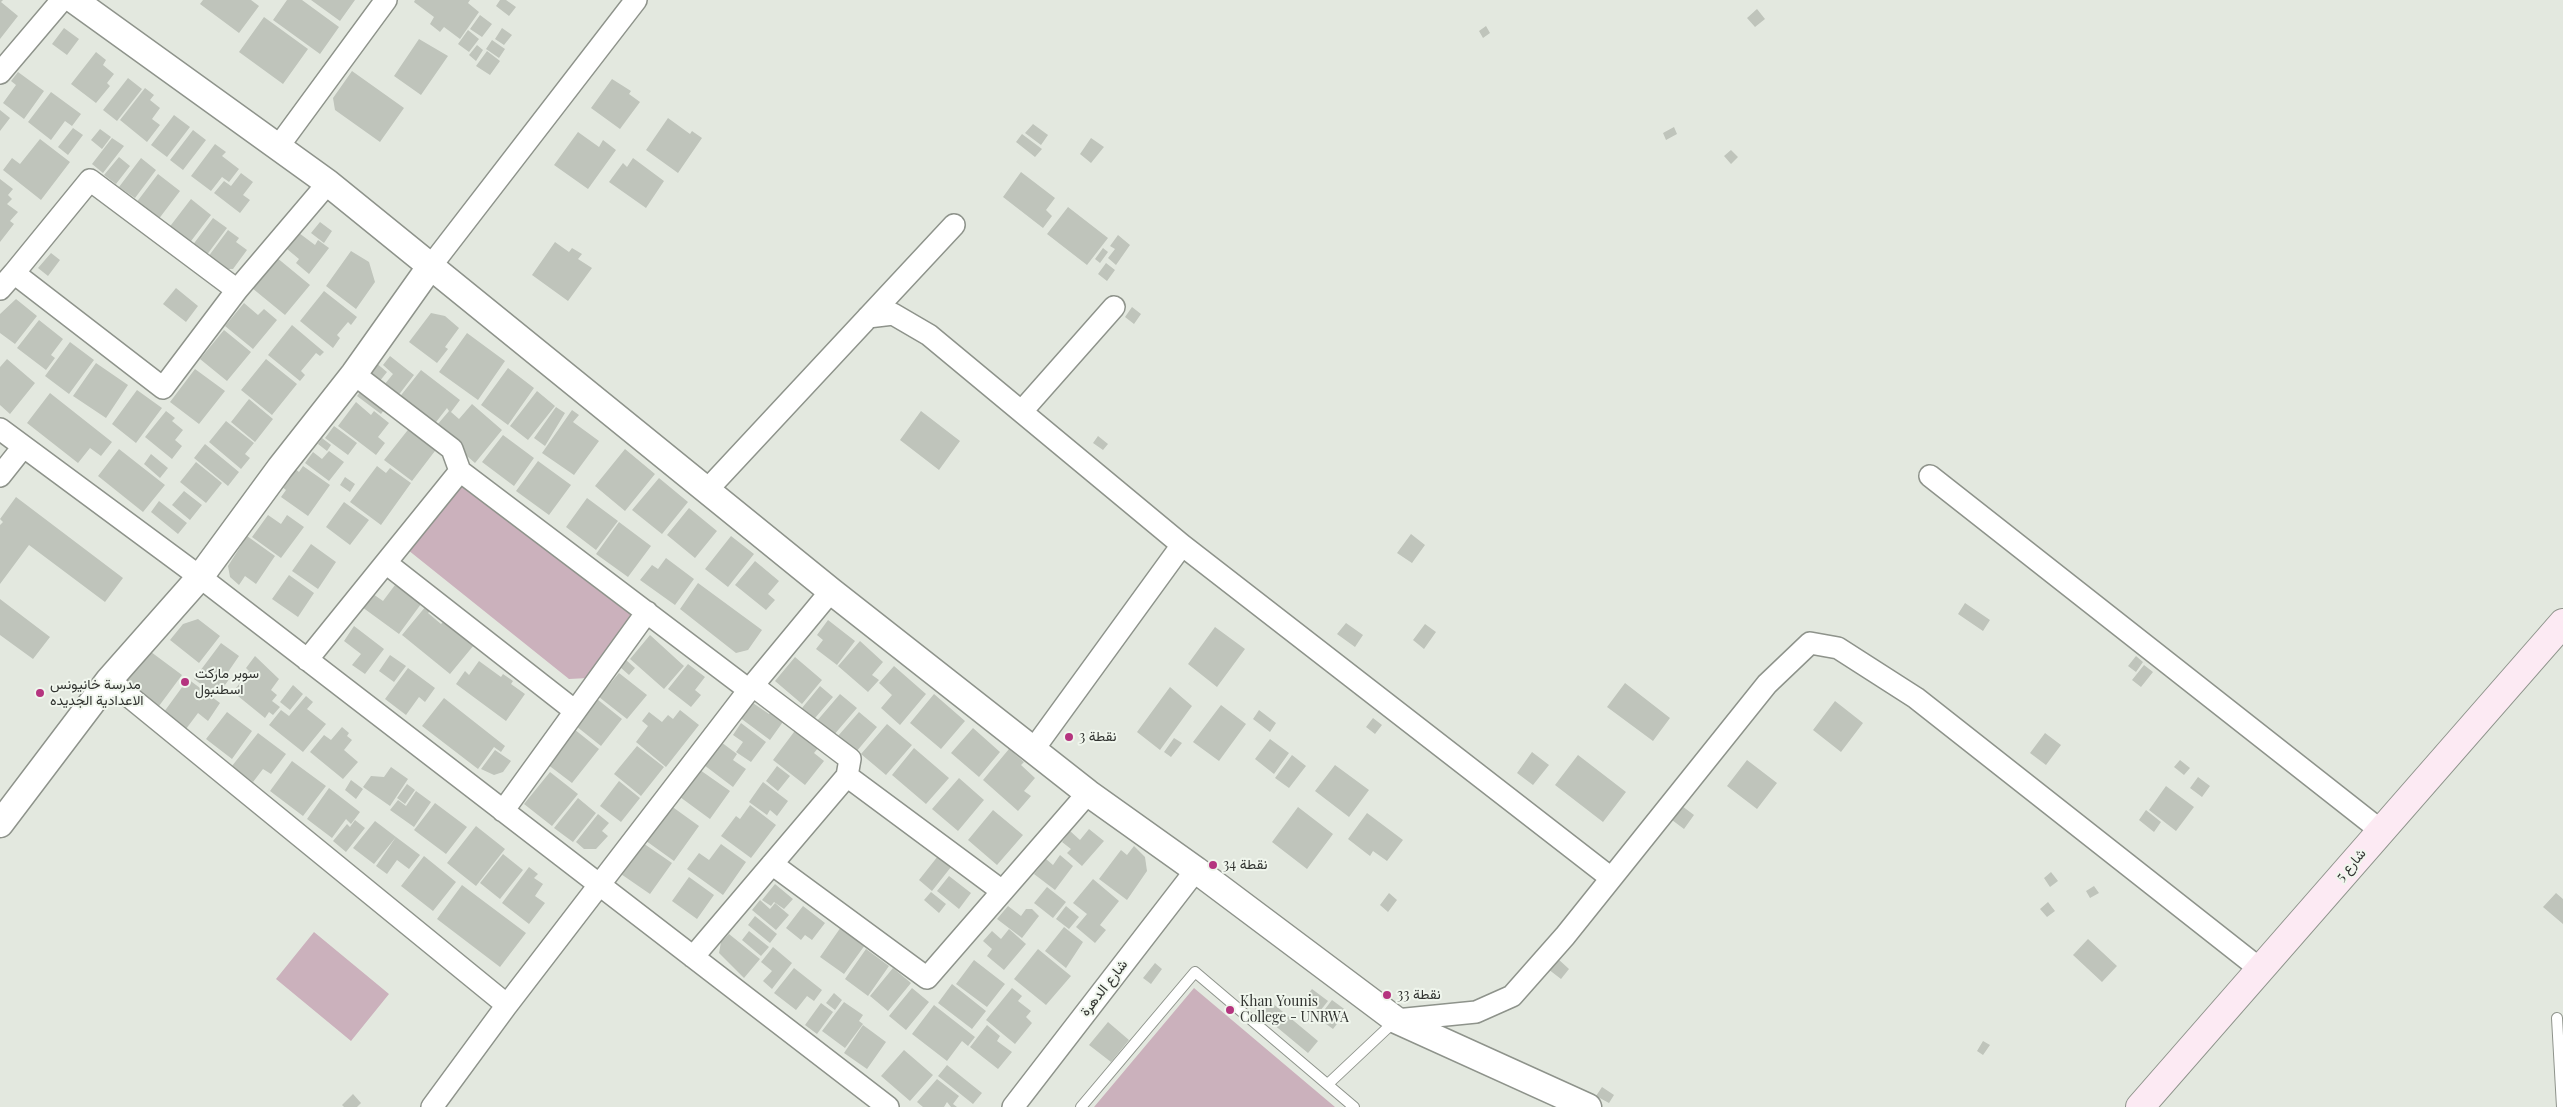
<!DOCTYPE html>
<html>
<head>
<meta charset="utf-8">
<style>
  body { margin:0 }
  canvas { display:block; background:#e3e8df }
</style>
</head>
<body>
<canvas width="2563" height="1107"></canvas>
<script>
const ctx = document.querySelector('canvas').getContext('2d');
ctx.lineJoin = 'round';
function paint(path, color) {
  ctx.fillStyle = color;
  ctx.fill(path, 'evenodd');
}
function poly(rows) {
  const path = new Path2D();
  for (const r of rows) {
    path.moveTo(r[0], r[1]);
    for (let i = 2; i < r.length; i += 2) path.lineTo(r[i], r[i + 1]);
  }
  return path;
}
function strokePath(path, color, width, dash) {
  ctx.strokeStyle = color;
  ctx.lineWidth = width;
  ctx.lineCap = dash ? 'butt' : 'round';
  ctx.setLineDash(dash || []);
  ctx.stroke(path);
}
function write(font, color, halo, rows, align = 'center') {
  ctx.font = font + ' "Playfair Display",Vazirmatn,serif';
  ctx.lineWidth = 4;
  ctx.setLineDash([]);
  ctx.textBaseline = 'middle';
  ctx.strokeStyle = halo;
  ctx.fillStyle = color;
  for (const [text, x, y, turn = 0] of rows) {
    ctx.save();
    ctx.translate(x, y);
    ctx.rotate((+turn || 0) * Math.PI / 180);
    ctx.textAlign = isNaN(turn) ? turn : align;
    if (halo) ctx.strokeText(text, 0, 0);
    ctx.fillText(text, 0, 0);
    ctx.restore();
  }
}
paint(poly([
  [457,482,631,615,588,678,569,679,408,550],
  [314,932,389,994,351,1041,276,979],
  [1194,988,1335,1107,1094,1107]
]), '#cbb1bc');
paint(poly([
  [0,0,3,0,1,2,18,16,0,39],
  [203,0,251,0,259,6,239,33,200,4],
  [287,0,302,0,339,27,320,54,273,20],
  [311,0,355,0,340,21],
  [415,0,470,0,468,3,479,12,460,39,444,27,440,32,430,24,434,17,414,2],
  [500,0,506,0,516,7,509,16,496,6],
  [1757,9,1765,19,1755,27,1747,18],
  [480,15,492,24,482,37,470,29],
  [264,17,308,49,283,84,239,52],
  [1486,26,1490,33,1483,38,1479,31],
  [64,28,79,39,67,55,52,44],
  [502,28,512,35,504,45,495,39],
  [468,30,479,39,469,52,458,44],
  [419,39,448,56,421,95,394,76],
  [492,40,505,49,499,58,486,49],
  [477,45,483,50,476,61,469,55],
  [487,51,500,61,490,75,476,66],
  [96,52,106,60,103,65,114,74,107,83,110,86,96,103,71,84],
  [352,71,404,108,380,142,335,110,333,98],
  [18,72,44,91,24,119,3,103,16,85,11,81],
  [128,78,142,89,117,121,103,110],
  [612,79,631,91,629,94,640,102,620,129,591,108],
  [145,88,154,95,150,100,160,108,152,119,160,125,147,142,120,120],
  [51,92,81,114,72,126,65,121,51,140,28,122],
  [0,110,10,118,0,131],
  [174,115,190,127,167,157,151,145],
  [668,118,690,134,692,131,702,138,678,173,646,150],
  [1033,124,1048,135,1041,145,1025,133],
  [1674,127,1677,134,1666,140,1663,133],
  [73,128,83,135,68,155,58,147],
  [100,129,111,137,102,149,91,140],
  [193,130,206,140,183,170,170,160],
  [578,132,599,147,603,140,616,150,588,189,554,165],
  [1022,134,1042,149,1035,157,1016,142],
  [112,138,124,146,103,173,92,164],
  [1091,138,1104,147,1091,163,1080,154],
  [40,139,70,162,41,200,3,170,12,158,20,164],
  [215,144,226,152,222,156,239,169,229,182,222,177,211,191,191,176],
  [1731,150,1738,157,1731,164,1724,156],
  [119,157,130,166,116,184,104,175],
  [141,158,156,170,135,198,119,187],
  [633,158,664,181,646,208,609,182,623,163,627,167],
  [1021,172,1055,198,1046,210,1052,216,1043,228,1003,197],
  [241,173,253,182,243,195,250,200,240,213,214,193,224,181,231,186],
  [158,174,180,191,158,220,136,203],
  [0,179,13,189,8,195,12,199,7,204,18,212,10,221,14,224,0,242],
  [191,199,211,215,188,245,168,229],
  [1068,207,1108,238,1087,265,1047,234],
  [213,218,227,228,206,256,192,246],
  [320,222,332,231,324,243,311,233],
  [228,230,239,238,236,242,247,250,233,269,224,269,208,257],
  [299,233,315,245,318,240,329,248,309,274,296,263,299,259,287,249],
  [1118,235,1130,245,1116,265,1108,258,1115,249,1110,246],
  [555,242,569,252,572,248,582,254,578,259,592,268,568,301,532,275],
  [1103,248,1108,252,1100,263,1095,259],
  [351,251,369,262,375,282,356,309,326,286],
  [51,253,60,260,48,276,38,268],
  [276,257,310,285,285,315,252,288],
  [1106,263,1115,270,1107,281,1098,274],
  [176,288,198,306,186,322,163,304],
  [324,291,357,317,351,325,348,322,337,335,340,338,333,348,300,321],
  [16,299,37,316,15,344,0,333,0,314],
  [244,303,258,315,264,309,277,320,253,349,225,326],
  [1132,307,1141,314,1134,324,1125,317],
  [431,313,445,316,459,328,445,347,448,349,437,363,409,342],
  [39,320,63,339,51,355,55,358,46,370,17,348],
  [292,325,324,352,320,356,316,353,301,371,305,375,300,381,268,355],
  [224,330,251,352,227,381,200,359],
  [467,333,505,361,478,400,439,372],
  [70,342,94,360,69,394,45,376],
  [390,356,414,375,394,401,380,390,393,374,383,365],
  [7,359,35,383,10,414,0,405,0,367],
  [266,359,297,384,272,415,241,390],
  [375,362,387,372,375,387,363,378],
  [96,363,128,385,106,418,73,396],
  [508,368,534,388,508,425,481,405],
  [195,369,225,391,199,424,170,402],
  [421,370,460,400,451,412,459,419,472,404,502,430,475,463,445,437,437,425,449,411,447,408,433,426,398,399],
  [363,388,387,406,381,414,357,396],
  [137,390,162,408,136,443,112,424],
  [537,391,555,406,528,440,510,426],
  [50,393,112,442,101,456,90,448,78,463,27,423],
  [249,399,273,419,255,442,231,422],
  [356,402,371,415,374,411,389,423,378,437,385,443,376,455,338,426],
  [556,407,565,413,545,446,534,438],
  [572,410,579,415,573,422,599,441,574,475,542,453],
  [166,411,175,418,172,421,183,430,175,440,182,446,172,459,145,437],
  [921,411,960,441,939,470,900,440],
  [226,421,254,443,245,454,250,458,241,469,209,442],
  [334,426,357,443,348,455,325,438],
  [411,426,438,447,412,481,384,460],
  [503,435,534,458,514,486,482,462],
  [1098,436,1108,444,1103,450,1093,443],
  [322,438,331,445,327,451,318,444],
  [205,444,239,472,228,486,194,458],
  [119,449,165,485,143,512,98,476],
  [625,449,655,474,625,511,595,486],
  [329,451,344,462,329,481,305,463,313,452,322,459],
  [151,454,168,468,160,478,144,464],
  [538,461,571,485,549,515,516,491],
  [196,462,222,483,206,503,180,482],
  [303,466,330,485,308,516,281,497,286,490,281,486,294,468,299,472],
  [377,466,386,473,390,468,411,483,381,525,350,502],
  [345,477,355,484,350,492,340,485],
  [659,478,688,502,662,534,632,510],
  [184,491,202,505,190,520,172,505],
  [16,497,123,578,105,602,29,545,0,584,0,525,3,522,0,519],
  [587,498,618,521,596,550,566,527],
  [159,501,187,523,178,534,151,512],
  [344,502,369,520,350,545,326,527],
  [689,508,717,531,695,558,667,535],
  [268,515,281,524,287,515,304,527,281,558,252,537],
  [619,522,651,546,628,577,596,554],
  [1411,534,1425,545,1412,563,1397,553],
  [247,536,275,556,256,584,245,576,239,585,230,577,228,566],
  [731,536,754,554,728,587,705,569],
  [311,544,336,562,318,589,292,571],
  [666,558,694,579,675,605,640,580,652,565,658,569],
  [755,561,779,581,768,594,775,600,766,610,735,585],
  [289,575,314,593,298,617,272,599],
  [698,583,762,630,748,650,736,653,680,609],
  [395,585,421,604,399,634,362,607,373,594,383,601],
  [0,599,50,637,33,659,0,635],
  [1965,603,1990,620,1983,631,1958,614],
  [426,606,431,610,428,613,441,624,444,621,474,645,450,674,402,635],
  [198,619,220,636,199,663,170,640,183,624],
  [828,620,855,641,837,665,816,649,823,640,817,635],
  [1346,623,1363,635,1355,647,1337,634],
  [1425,624,1436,632,1424,649,1413,640],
  [354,626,384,649,365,674,352,665,361,654,344,641],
  [1215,627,1245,649,1217,687,1188,664],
  [650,635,684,666,664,689,630,659],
  [860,641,883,662,872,675,879,680,868,692,838,666],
  [221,643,239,656,226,675,230,678,217,696,194,679],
  [147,649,182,675,159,706,124,680],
  [390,655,406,666,394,682,379,671],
  [255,656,279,679,271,690,277,695,272,701,280,707,273,715,269,712,265,718,233,692,249,671,246,668],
  [2136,656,2143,662,2136,672,2128,666],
  [795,657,822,680,802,704,775,681],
  [626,660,635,668,629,675,620,667],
  [479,661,501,677,503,674,513,681,511,684,525,694,506,721,456,684,465,671,469,675],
  [688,664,705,677,695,690,701,695,691,707,668,689],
  [2144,665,2153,672,2141,687,2132,680],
  [894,666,926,694,900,725,881,708,892,695,879,683],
  [408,668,435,688,425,702,419,697,406,715,385,699],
  [619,673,647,695,627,719,599,697],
  [188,679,220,703,208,721,198,713,186,729,164,712],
  [1625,683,1670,718,1653,741,1607,707],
  [293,685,303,694,290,710,280,702],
  [820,686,833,697,815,718,802,708],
  [1170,687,1192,706,1160,750,1137,732],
  [840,694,857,708,833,736,816,722],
  [934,694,965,721,941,749,910,723],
  [306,696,313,702,307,709,326,724,303,752,269,725,281,710,289,716],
  [444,698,505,746,501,752,494,747,478,769,422,726],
  [597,699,622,719,601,746,576,726],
  [750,701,769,714,772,710,785,719,770,740,739,717],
  [1835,701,1863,723,1841,752,1813,730],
  [1221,705,1246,724,1219,761,1193,742],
  [680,710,699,725,666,767,636,742,648,726,642,721,649,712,662,722,668,715,673,719],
  [1259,710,1276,723,1270,732,1253,719],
  [227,712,252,731,232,759,206,739],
  [859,712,877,727,856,752,838,736],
  [1373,718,1382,725,1375,734,1366,727],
  [741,723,766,742,751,762,736,752,743,742,733,735],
  [800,724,823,742,814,753,824,761,805,785,773,760],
  [887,724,912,745,886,775,861,754],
  [342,727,349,733,347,736,352,740,344,750,358,762,343,779,310,752,324,735,331,740],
  [973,728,1000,752,979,777,951,753],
  [574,729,599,749,572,783,547,764],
  [258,733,286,754,271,774,263,769,253,782,232,766],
  [2045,733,2061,745,2046,765,2030,753],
  [1174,738,1182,743,1171,757,1164,752],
  [1270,739,1289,753,1274,774,1255,759],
  [721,742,737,754,733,760,746,769,733,787,704,765],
  [637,746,664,767,641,796,614,774],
  [914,748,949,778,926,804,892,775],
  [1009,749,1024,762,1021,765,1035,778,1024,791,1031,796,1018,811,983,780],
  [495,750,511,761,503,772,494,775,481,769],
  [1532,752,1549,765,1533,785,1517,773],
  [1292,755,1306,766,1289,788,1275,778],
  [1578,755,1626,792,1603,822,1555,785],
  [1747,760,1777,783,1757,809,1727,786],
  [2180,760,2190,768,2184,775,2174,767],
  [292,761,326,786,303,816,270,791],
  [1335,765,1369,790,1349,817,1315,791],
  [777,766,790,776,778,791,766,781],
  [391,767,408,779,390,806,363,787,371,776,384,777],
  [700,770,730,791,710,819,680,797],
  [550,772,578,794,552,826,524,804],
  [2198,777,2210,786,2202,797,2190,788],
  [959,778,984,800,958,831,932,809],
  [351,780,363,789,356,799,345,790],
  [619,781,640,798,621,822,600,806],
  [763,782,788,801,777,816,770,810,767,815,749,802],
  [407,784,415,790,405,804,397,798],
  [2166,786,2194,807,2176,831,2149,810],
  [329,788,360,812,351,824,346,819,332,838,307,819],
  [416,791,431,802,414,827,390,810,398,800,406,806],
  [578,798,596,813,573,842,554,828],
  [435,803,467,827,446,854,414,830],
  [667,803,699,826,674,861,642,838],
  [1678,803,1694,815,1684,829,1668,817],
  [750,805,776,825,751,858,721,836,736,816,740,819],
  [1298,807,1333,834,1307,869,1272,842],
  [993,810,1023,835,997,865,968,840],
  [2146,810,2161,822,2154,832,2139,820],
  [1367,813,1403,840,1387,861,1373,851,1370,856,1348,839],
  [598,814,609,823,602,831,608,836,596,849,584,849,576,842],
  [355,820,365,828,346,852,333,841,347,824,350,827],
  [375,821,396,837,374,864,353,848],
  [476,826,505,849,476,886,447,863],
  [1089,829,1104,841,1082,866,1067,853,1071,849,1062,842,1070,831,1080,840],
  [396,837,420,855,409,869,397,860,387,874,376,866],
  [640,841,672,863,650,894,618,872],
  [721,844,746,862,723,895,687,869,699,853,709,860],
  [1134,846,1145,857,1147,871,1127,900,1099,879,1121,850,1127,855],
  [503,854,523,870,500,899,480,883],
  [1060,855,1073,866,1055,890,1034,874,1046,859,1053,865],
  [424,856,456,882,433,911,401,886],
  [938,856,951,867,932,891,919,880],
  [529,867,538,874,534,878,543,884,535,896,545,903,529,924,502,903],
  [2051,872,2058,881,2050,887,2044,878],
  [949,876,971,893,959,909,937,891],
  [689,877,714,895,697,919,672,901],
  [1093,879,1119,901,1100,925,1106,930,1095,943,1076,927,1087,914,1073,903],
  [775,884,793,899,784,909,774,902,771,906,762,900],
  [462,885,526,933,500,967,437,919],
  [2094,886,2099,893,2090,898,2086,891],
  [1047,887,1066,902,1053,918,1034,903],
  [931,892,946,904,939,913,924,900],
  [1389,893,1397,900,1388,912,1380,905],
  [2556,893,2563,899,2563,924,2543,907],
  [760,900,770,909,775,903,789,915,776,930,752,910],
  [2048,902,2055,911,2047,917,2040,909],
  [803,906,825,923,812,940,805,935,801,940,786,928],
  [1008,906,1021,916,1026,909,1032,909,1039,916,1022,938,997,919],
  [1066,906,1079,917,1069,929,1056,919],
  [755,916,777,934,770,943,748,925],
  [841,927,865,945,844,974,820,957],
  [1064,927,1083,942,1066,968,1045,951],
  [1009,929,1026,944,1004,970,987,956,992,949,983,941,992,931,1001,939],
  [749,931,769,947,761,956,742,940],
  [729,934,760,959,744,978,719,953,721,942],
  [2088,939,2117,966,2102,982,2073,955],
  [773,947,792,963,772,989,763,981,772,971,761,962],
  [866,949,889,966,868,996,845,979],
  [1038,949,1071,976,1046,1005,1014,979],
  [1557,958,1569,969,1561,979,1548,969],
  [974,960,1005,984,987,1007,956,984],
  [1155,963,1162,969,1151,984,1143,978],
  [794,968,822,990,814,1001,807,996,796,1010,774,993],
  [893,968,911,983,888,1011,870,996],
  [952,984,986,1011,972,1029,938,1003],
  [912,988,929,1002,906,1030,889,1016],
  [1012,988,1022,996,1018,1001,1031,1011,1026,1017,1032,1023,1015,1044,986,1020],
  [1312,989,1328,1001,1320,1011,1304,999],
  [834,993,842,1000,835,1010,826,1003],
  [1265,997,1318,1041,1308,1053,1255,1009],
  [1332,1000,1347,1011,1333,1029,1318,1018],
  [844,1002,863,1015,859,1021,863,1024,845,1048,822,1031],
  [821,1003,833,1012,817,1034,805,1025],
  [934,1005,975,1037,968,1046,962,1041,947,1061,912,1034],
  [1108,1022,1129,1040,1111,1062,1089,1045],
  [863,1025,886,1042,867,1069,844,1053],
  [987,1025,1000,1036,997,1041,1012,1052,998,1069,970,1047],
  [1983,1041,1990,1045,1983,1055,1977,1051],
  [904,1050,933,1075,910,1101,881,1076],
  [947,1065,982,1093,973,1104,938,1076],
  [937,1079,959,1096,953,1104,957,1107,951,1107,947,1102,944,1107,923,1107,917,1102],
  [1602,1087,1614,1095,1609,1103,1596,1096],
  [353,1094,361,1103,357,1107,344,1107,342,1105]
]), '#bfc4bb');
const service = poly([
  [2557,1018,2562,1107],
  [1328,1084,1396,1020],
  [1081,1107,1195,972,1354,1107]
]);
const minor = poly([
  [0,73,62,0],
  [278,147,386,0],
  [430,267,636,0],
  [14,273,90,180,237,290],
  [0,289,14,273,163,388,237,290,328,183],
  [868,317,893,314,929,335,1182,545,1033,750],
  [354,374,452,449,460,471],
  [1022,411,1114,307],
  [0,429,200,577,888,1107],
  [0,476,23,447],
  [1930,476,2380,830],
  [707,490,954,225],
  [1182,545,1611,878],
  [386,563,575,711],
  [307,660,460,471,749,690],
  [109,680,507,1005,749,690,831,591],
  [752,685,850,759,847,776],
  [503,811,647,612],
  [772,864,927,978,1088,793],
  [693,957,847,776,1002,891],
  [1396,1020,1476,1012,1512,996,1565,936,1767,684,1810,643,1838,648,1916,698,2260,969],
  [432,1107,507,1005],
  [1013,1107,1196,870]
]);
const tertiary = poly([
  [74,0,328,183,831,591,1088,793,1196,870,1396,1020,1588,1107],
  [0,824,109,680,200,577,280,468,354,374,430,267]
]);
const secondary = poly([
  [2140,1107,2563,623]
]);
strokePath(service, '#8e938b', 12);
strokePath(minor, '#8e938b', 24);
strokePath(tertiary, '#8e938b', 29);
strokePath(secondary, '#8e938b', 30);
strokePath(service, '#fff', 10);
strokePath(minor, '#fff', 21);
strokePath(tertiary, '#fff', 26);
strokePath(secondary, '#fceaf3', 28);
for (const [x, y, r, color] of [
  [185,682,5,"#b5347f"],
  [40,693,5,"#b5347f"],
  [1069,737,5,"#b5347f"],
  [1213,865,5,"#b5347f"],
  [1387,995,5,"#b5347f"],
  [1230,1010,5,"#b5347f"]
]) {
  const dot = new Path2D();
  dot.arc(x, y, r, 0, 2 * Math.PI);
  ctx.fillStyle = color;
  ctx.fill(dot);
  strokePath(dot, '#f0f6ed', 2);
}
write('14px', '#313330', '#f0f6ed', [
  ["سوبر ماركت",195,674],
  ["اسطنبول",195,690],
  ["مدرسة خانيونس",50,685],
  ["الاعدادية الجديده",50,701],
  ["نقطة 3",1079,737],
  ["نقطة 34",1223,865],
  ["نقطة 33",1397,995],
  ["Khan Younis",1240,1002],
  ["College - UNRWA",1240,1018]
], 'left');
write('14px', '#313330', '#f0f6ed', [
  ["شارع 5",2351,865,-49],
  ["شارع الدهرة",1104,988,-52]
]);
</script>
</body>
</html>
